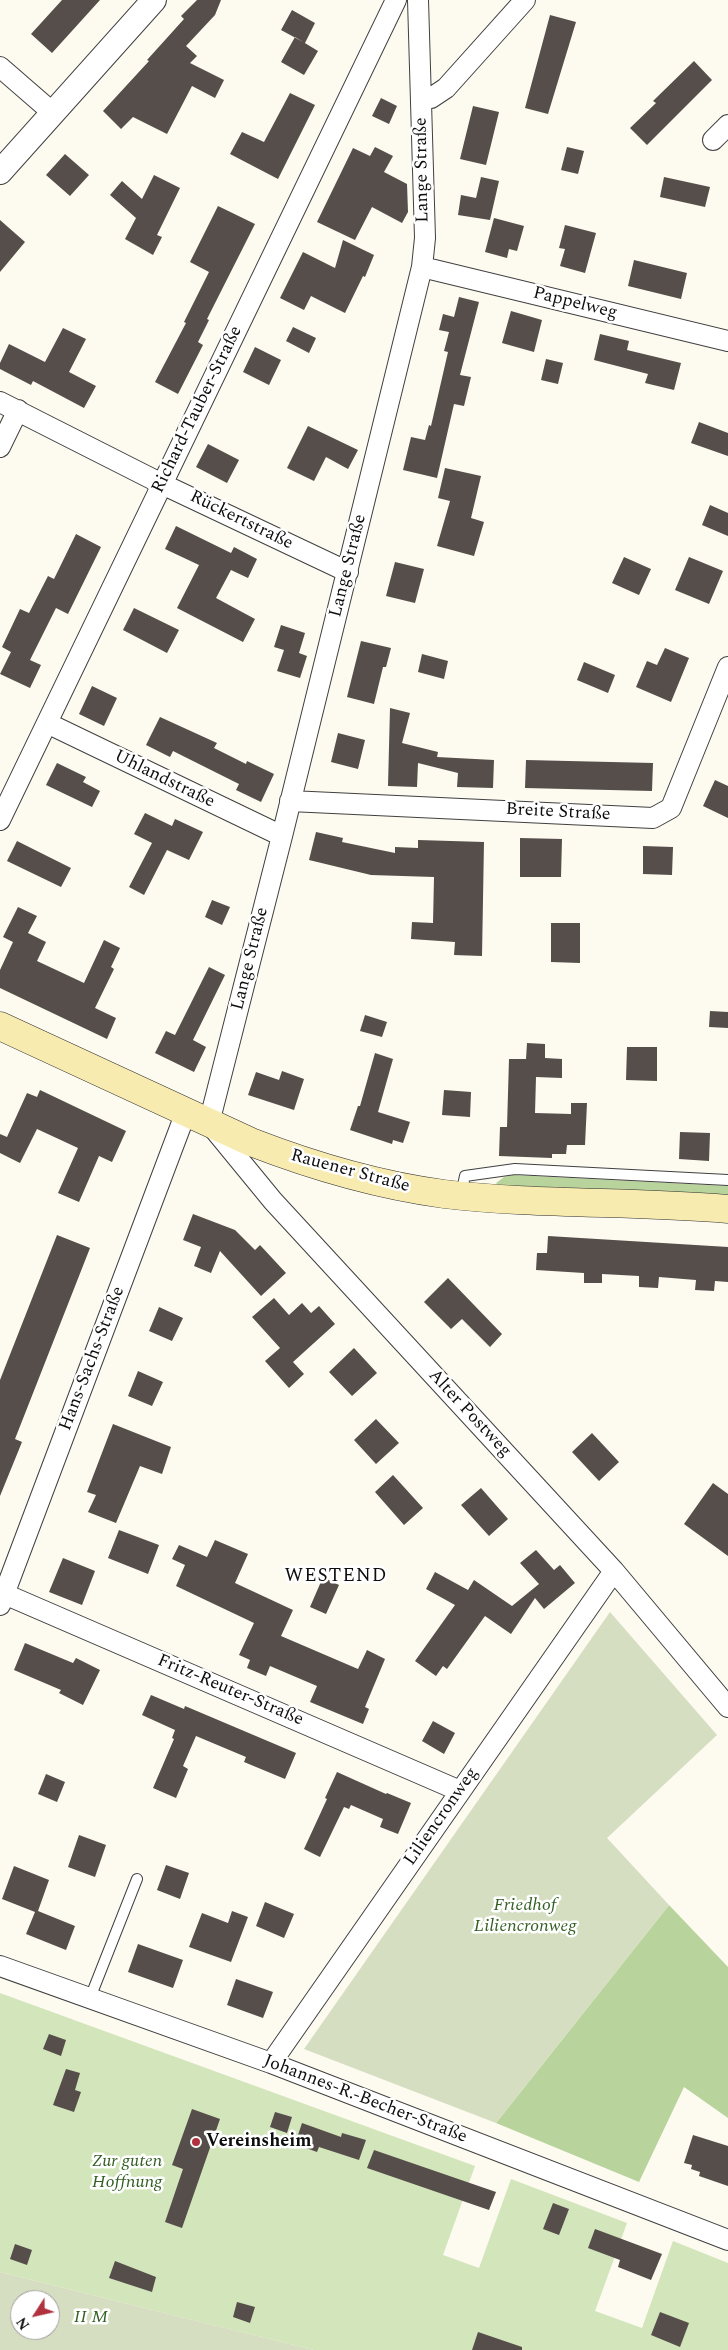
<!DOCTYPE html>
<html>
<head>
<meta charset="utf-8">
<style>
  body { margin:0 }
  #map { position:relative; width:728px; height:2350px; overflow:hidden; background:#fdfaef; font-family:Spectral,serif }
  canvas { display:block }
  .north { position:absolute; left:10px; top:2290px; width:50px; height:50px; box-sizing:border-box; background:#fff; border:1px solid #9e9e9e; border-radius:50%; rotate:235deg; font-size:14px; font-weight:700; line-height:20px; text-align:center; color:#0d0d0d }
  .north::after { content:''; display:block; margin:auto; width:18px; height:22px; background:#b0323f; clip-path:polygon(50% 0,100% 100%,50% 72%,0 100%) }
</style>
</head>
<body>
<div id="map">
<canvas width="728" height="2350"></canvas>
<div class="north">N</div>
</div>
<script>
const c = document.querySelector('canvas').getContext('2d');
c.lineJoin = 'round';
function fill(path, color) { c.fillStyle = color; c.fill(path, 'evenodd'); }
function trace(path, color, width, dash) { c.strokeStyle = color; c.lineWidth = width; c.lineCap = dash ? 'butt' : 'round'; c.setLineDash(dash || []); c.stroke(path); }
function drawText(font, color, halo, rows, align = 'center') {
  c.font = font + ' Spectral,serif'; c.lineWidth = 5; c.setLineDash([]); c.textBaseline = 'middle'; c.strokeStyle = halo; c.fillStyle = color; for (const [text, x, y, turn = 0] of rows) {
    c.save(); c.translate(x, y); c.rotate((+turn || 0) * Math.PI / 180); c.textAlign = isNaN(turn) ? turn : align; if (halo) c.strokeText(text, 0, 0); c.fillText(text, 0, 0); c.restore();
  }
}
fill(new Path2D(`
  M0,1993L475,2166L443,2255L479,2268L511,2179L627,2223L595,2311L642,2328L673,2241L728,2263V2350H314L0,2272Z`), '#d3e5bb');
fill(new Path2D(`
  M513,1175L728,1186V1199L498,1185L496,1183L504,1177Z
  M669,1905L728,1967V2118L684,2087L639,2182L496,2123Z`), '#b8d49c');
fill(new Path2D(`
  M610,1612L717,1735L607,1838L669,1905L496,2123L304,2049Z
  M0,2272L314,2350H0ZM20,2300H50V2330H20Z`), '#d6dec1');
fill(new Path2D(`
  M62,0H100L52,53L31,34Z
  M197,0H221L215,15L186,46L197,56L190,63L224,80L215,98L192,86L167,134L133,117L121,129L103,111L149,61L147,60L184,19L181,16Z
  M292,10L315,23L305,43L281,30Z
  M550,15L576,22L548,114L525,108Z
  M295,37L318,51L304,75L281,62Z
  M694,61L712,80L647,145L630,128L656,103L653,101Z
  M290,93L315,105L278,179L230,154L242,132L264,142Z
  M381,98L397,106L389,124L372,116Z
  M473,106L499,112L486,165L460,159Z
  M375,147L393,156L384,172L407,184L408,212L402,223L372,207L355,240L317,222L353,148L370,156Z
  M567,147L584,151L578,174L561,170Z
  M65,154L89,175L70,196L46,175Z
  M154,175L180,188L157,235L162,237L153,255L125,239L136,218L110,195L122,181L142,199Z
  M481,177L499,181L490,220L458,215L461,195L476,198Z
  M664,177L710,187L705,207L660,197Z
  M218,206L255,224L207,319L209,320L198,342L203,345L178,394L155,382L186,323L184,322L209,272L190,262Z
  M494,218L524,226L517,251L509,249L507,258L485,252Z
  M0,220L25,242L0,272Z
  M565,225L596,233L585,273L560,266L565,249L559,248Z
  M343,240L374,255L365,277L363,276L345,313L311,296L304,310L280,298L303,252L335,268Z
  M634,260L687,273L681,299L628,286Z
  M459,297L479,302L460,375L471,377L464,406L454,404L437,478L403,470L411,437L425,440L429,425L431,426L448,352L444,351L449,332L439,330L443,314L454,317Z
  M511,311L542,320L534,352L502,343Z
  M293,327L316,338L309,353L286,341Z
  M63,328L86,339L69,372L96,386L84,408L33,381L31,385L0,369V363L9,344L45,362Z
  M600,334L629,341L627,350L681,363L674,390L645,383L648,374L594,360Z
  M255,347L281,360L269,385L243,372Z
  M546,359L563,363L558,384L541,380Z
  M699,422L728,433V456L691,443Z
  M308,426L358,450L348,469L326,457L314,481L287,468Z
  M208,444L239,460L227,483L196,467Z
  M445,468L481,476L471,518L484,522L474,556L437,546L450,501L438,498Z
  M710,505L728,513V536L702,525Z
  M176,526L231,553L234,547L257,559L248,578L231,570L216,598L255,619L243,642L177,608L199,565L165,549Z
  M76,534L101,547L68,614L56,608L30,660L41,665L30,688L0,674L11,652L2,647L20,609L29,613L48,576L54,579Z
  M624,557L651,569L639,595L612,583Z
  M689,557L723,571L709,604L675,590Z
  M395,562L424,569L415,603L386,596Z
  M134,608L179,630L167,653L123,630Z
  M281,625L305,633L299,653L307,656L300,678L277,671L284,650L274,647Z
  M361,641L391,648L386,667H383L374,704L347,697Z
  M665,648L689,658L671,702L636,687L647,661L657,665Z
  M422,654L448,661L444,679L418,672Z
  M584,662L615,675L608,693L577,680Z
  M92,686L117,698L104,726L79,714Z
  M390,708L410,713L402,743L438,752L437,757L494,760L493,788L457,787L458,773L418,763L417,787L388,786Z
  M160,717L217,743L214,748L246,764L247,761L274,774L261,802L236,790L239,784L173,751L170,757L146,745Z
  M338,733L365,740L358,769L331,762Z
  M526,760L653,763L652,791L525,788Z
  M57,763L86,777L83,782L100,791L92,807L46,785Z
  M715,780L728,786V818L703,806Z
  M145,813L172,826L175,819L203,832L189,860L167,850L144,895L129,887L152,843L134,834Z
  M316,832L343,838L342,842L395,853V847L418,848V840L484,842L482,956L454,955L455,942L411,939L412,922L433,923L434,877L371,875L309,860Z
  M520,838L562,839L561,877H520Z
  M17,841L71,868L61,887L7,861Z
  M643,846L673,847L672,875L643,874Z
  M212,900L230,907L222,925L205,917Z
  M18,907L37,916L28,933L46,942L37,961L84,983L104,940L120,948L111,967L114,969L95,1008L116,1018L107,1039L0,988V970L13,942L3,937Z
  M551,923H580V963L551,962Z
  M209,967L225,975L193,1040L206,1047L194,1072L155,1053L166,1031L175,1035Z
  M710,1011L728,1012V1028L709,1027Z
  M365,1015L387,1022L382,1037L360,1031Z
  M527,1043L545,1044V1058L562,1059V1078L536,1077L535,1113L571,1114V1103H587L585,1145H567L566,1154H552V1158L499,1156L500,1127H507L509,1059H526Z
  M627,1047H657V1081L626,1080Z
  M375,1053L393,1059L378,1112L410,1122L403,1143L393,1140L392,1144L350,1130L358,1106H360Z
  M282,1071L304,1079L294,1110L248,1095L256,1072L279,1080Z
  M40,1090L126,1131L112,1162L99,1156L79,1202L58,1193L78,1148L37,1129L20,1163L0,1153V1134L7,1137L27,1093L37,1097Z
  M444,1090L471,1092L470,1117L442,1115Z
  M680,1132L710,1133L709,1161L679,1159Z
  M193,1214L235,1230L255,1250L260,1245L286,1273L261,1296L220,1251L211,1273L194,1266L201,1247L183,1240Z
  M57,1235L90,1248L15,1439L22,1442L0,1496V1380Z
  M548,1236L728,1247V1282L715,1281L714,1291L695,1290L696,1280L659,1277L658,1288L639,1287V1276L602,1274V1283H584V1273L536,1270L537,1253H547Z
  M448,1278L502,1334L490,1347L462,1319L451,1329L424,1302Z
  M274,1298L289,1315L302,1303L311,1313L319,1306L335,1324L293,1362L304,1374L289,1388L265,1361L280,1348L252,1317Z
  M159,1307L183,1318L172,1341L149,1331Z
  M354,1348L377,1373L352,1396L329,1372Z
  M138,1371L163,1382L152,1406L128,1396Z
  M376,1419L399,1443L376,1464L354,1440Z
  M113,1424L171,1447L162,1474L140,1466L116,1523L88,1512L96,1495L87,1492Z
  M592,1433L619,1462L599,1481L572,1452Z
  M393,1475L423,1508L404,1525L375,1492Z
  M713,1483L728,1494V1556L684,1524Z
  M481,1488L508,1519L489,1536L461,1505Z
  M119,1530L159,1545L148,1574L108,1558Z
  M215,1540L248,1554L235,1583L293,1610L281,1636L358,1669L367,1650L385,1659L365,1707L369,1709L363,1724L310,1702L317,1686L270,1666L266,1676L247,1668L250,1660L239,1655L254,1623L176,1586L185,1565L172,1559L179,1545L207,1557Z
  M536,1550L554,1570L560,1565L575,1583L544,1609L535,1598L511,1634L485,1616L447,1669L443,1666L436,1676L415,1661L455,1605L426,1589L435,1572L468,1590L474,1580L512,1606L539,1584L520,1563Z
  M63,1558L95,1571L82,1605L49,1592Z
  M323,1577L339,1585L326,1614L310,1607Z
  M25,1643L73,1663L76,1658L100,1670L83,1705L59,1693L61,1690L14,1670Z
  M151,1695L184,1709L185,1706L296,1753L285,1779L244,1762L246,1757L196,1736L183,1766L188,1769L176,1798L153,1788L174,1739L172,1738L175,1730L142,1715Z
  M433,1721L455,1733L444,1754L422,1741Z
  M337,1772L386,1794L387,1793L411,1803L398,1834L380,1827L383,1819L351,1805L349,1809L344,1807L320,1857L304,1849L327,1799L325,1798Z
  M46,1774L65,1782L57,1802L38,1794Z
  M79,1835L106,1845L95,1877L68,1867Z
  M166,1865L189,1873L180,1899L157,1890Z
  M14,1866L49,1880L38,1911L75,1926L66,1950L26,1934L35,1912L2,1899Z
  M265,1902L294,1914L284,1938L256,1926Z
  M232,1911L248,1917L231,1962L189,1947L202,1913L228,1923Z
  M138,1944L183,1960L173,1988L128,1972Z
  M236,1979L273,1992L263,2018L227,2005Z
  M49,2034L66,2040L61,2056L43,2049Z
  M66,2069L80,2073L75,2090L81,2092L74,2112L53,2105Z
  M192,2109L220,2119L182,2228L165,2222L183,2169L172,2165Z
  M275,2112L292,2117L287,2133L270,2127Z
  M302,2123L341,2137L342,2133L366,2140L359,2160L319,2147L317,2152L295,2144Z
  M693,2135L728,2146V2186L699,2176L700,2172L691,2169L692,2165L684,2163Z
  M374,2150L496,2192L489,2210L367,2168Z
  M553,2203L569,2209L559,2235L543,2229Z
  M595,2229L662,2254L651,2280L618,2267L620,2260L588,2248Z
  M15,2244L32,2250L27,2265L10,2259Z
  M115,2261L156,2277L152,2292L109,2278Z
  M237,2302L255,2307L250,2323L233,2317Z
  M660,2312L689,2323L680,2347L651,2335Z
  M478,2332L522,2347V2350H472Z`), '#554e4a');
const service = new Path2D(`
  M461,1194L465,1176L515,1169L728,1180
  M90,1998L137,1879`);
const minor = new Path2D(`
  M418,0L425,238L422,267L282,836L209,1123L273,1201L614,1571L728,1707
  M0,67L53,113
  M421,98H431L446,88L525,0
  M713,140L728,125
  M422,267L728,341
  M0,402L162,484L348,572
  M0,447L18,410
  M47,723L282,836
  M290,801L653,818L671,808L728,667
  M0,820L396,0
  M0,1592L460,1791
  M0,1605L186,1112
  M0,1966L271,2063L728,2240
  M271,2063L614,1571`);
const tertiary = new Path2D(`
  M0,172L154,0`);
const secondary = new Path2D(`
  M0,1026L251,1142C313,1166 377,1185 444,1194C538,1205 634,1201 728,1209`);
trace(service, '#404040', 12);
trace(minor, '#404040', 22);
trace(tertiary, '#404040', 26);
trace(secondary, '#2f2f2f', 29);
trace(service, '#fff', 10);
trace(minor, '#fff', 20);
trace(tertiary, '#fff', 24);
trace(secondary, '#f8ebaf', 28);
for (const [x, y, r, color] of [
  [196,2142,5,"#b0323f"]
]) { const dot = new Path2D(); dot.arc(x, y, r, 0, 2 * Math.PI); c.fillStyle = color; c.fill(dot); trace(dot, '#fff', 2); }
drawText('18px', '#0d0d0d', '#fff', [
  ["Lange Straße",423,170,-91],
  ["Pappelweg",575,304,14],
  ["Richard-Tauber-Straße",198,410,-64],
  ["Rückertstraße",241,521,26],
  ["Lange Straße",349,566,-76],
  ["Uhlandstraße",164,780,26],
  ["Breite Straße",558,813,3],
  ["Lange Straße",251,959,-76],
  ["Rauener Straße",350,1172,15],
  ["Hans-Sachs-Straße",93,1359,-69],
  ["Alter Postweg",469,1414,47],
  ["Fritz-Reuter-Straße",230,1691,23],
  ["Liliencronweg",442,1817,-55],
  ["Johannes-R.-Becher-Straße",365,2100,21]
]);
drawText('italic 18px', '#335f23', '#fff', [
  ["Friedhof",525,1906],
  ["Liliencronweg",525,1927],
  ["Zur guten",127,2162],
  ["Hoffnung",127,2183],
  ["II M",91,2318]
]);
drawText('bold 18px', '#0d0d0d', '#fff', [
  ["Vereinsheim",206,2142]
], 'left');
c.letterSpacing = '1px';
drawText('19px', '#0d0d0d', '#fff', [
  ["WESTEND",336,1577]
]);
c.letterSpacing = '0px';
</script>
</body>
</html>
